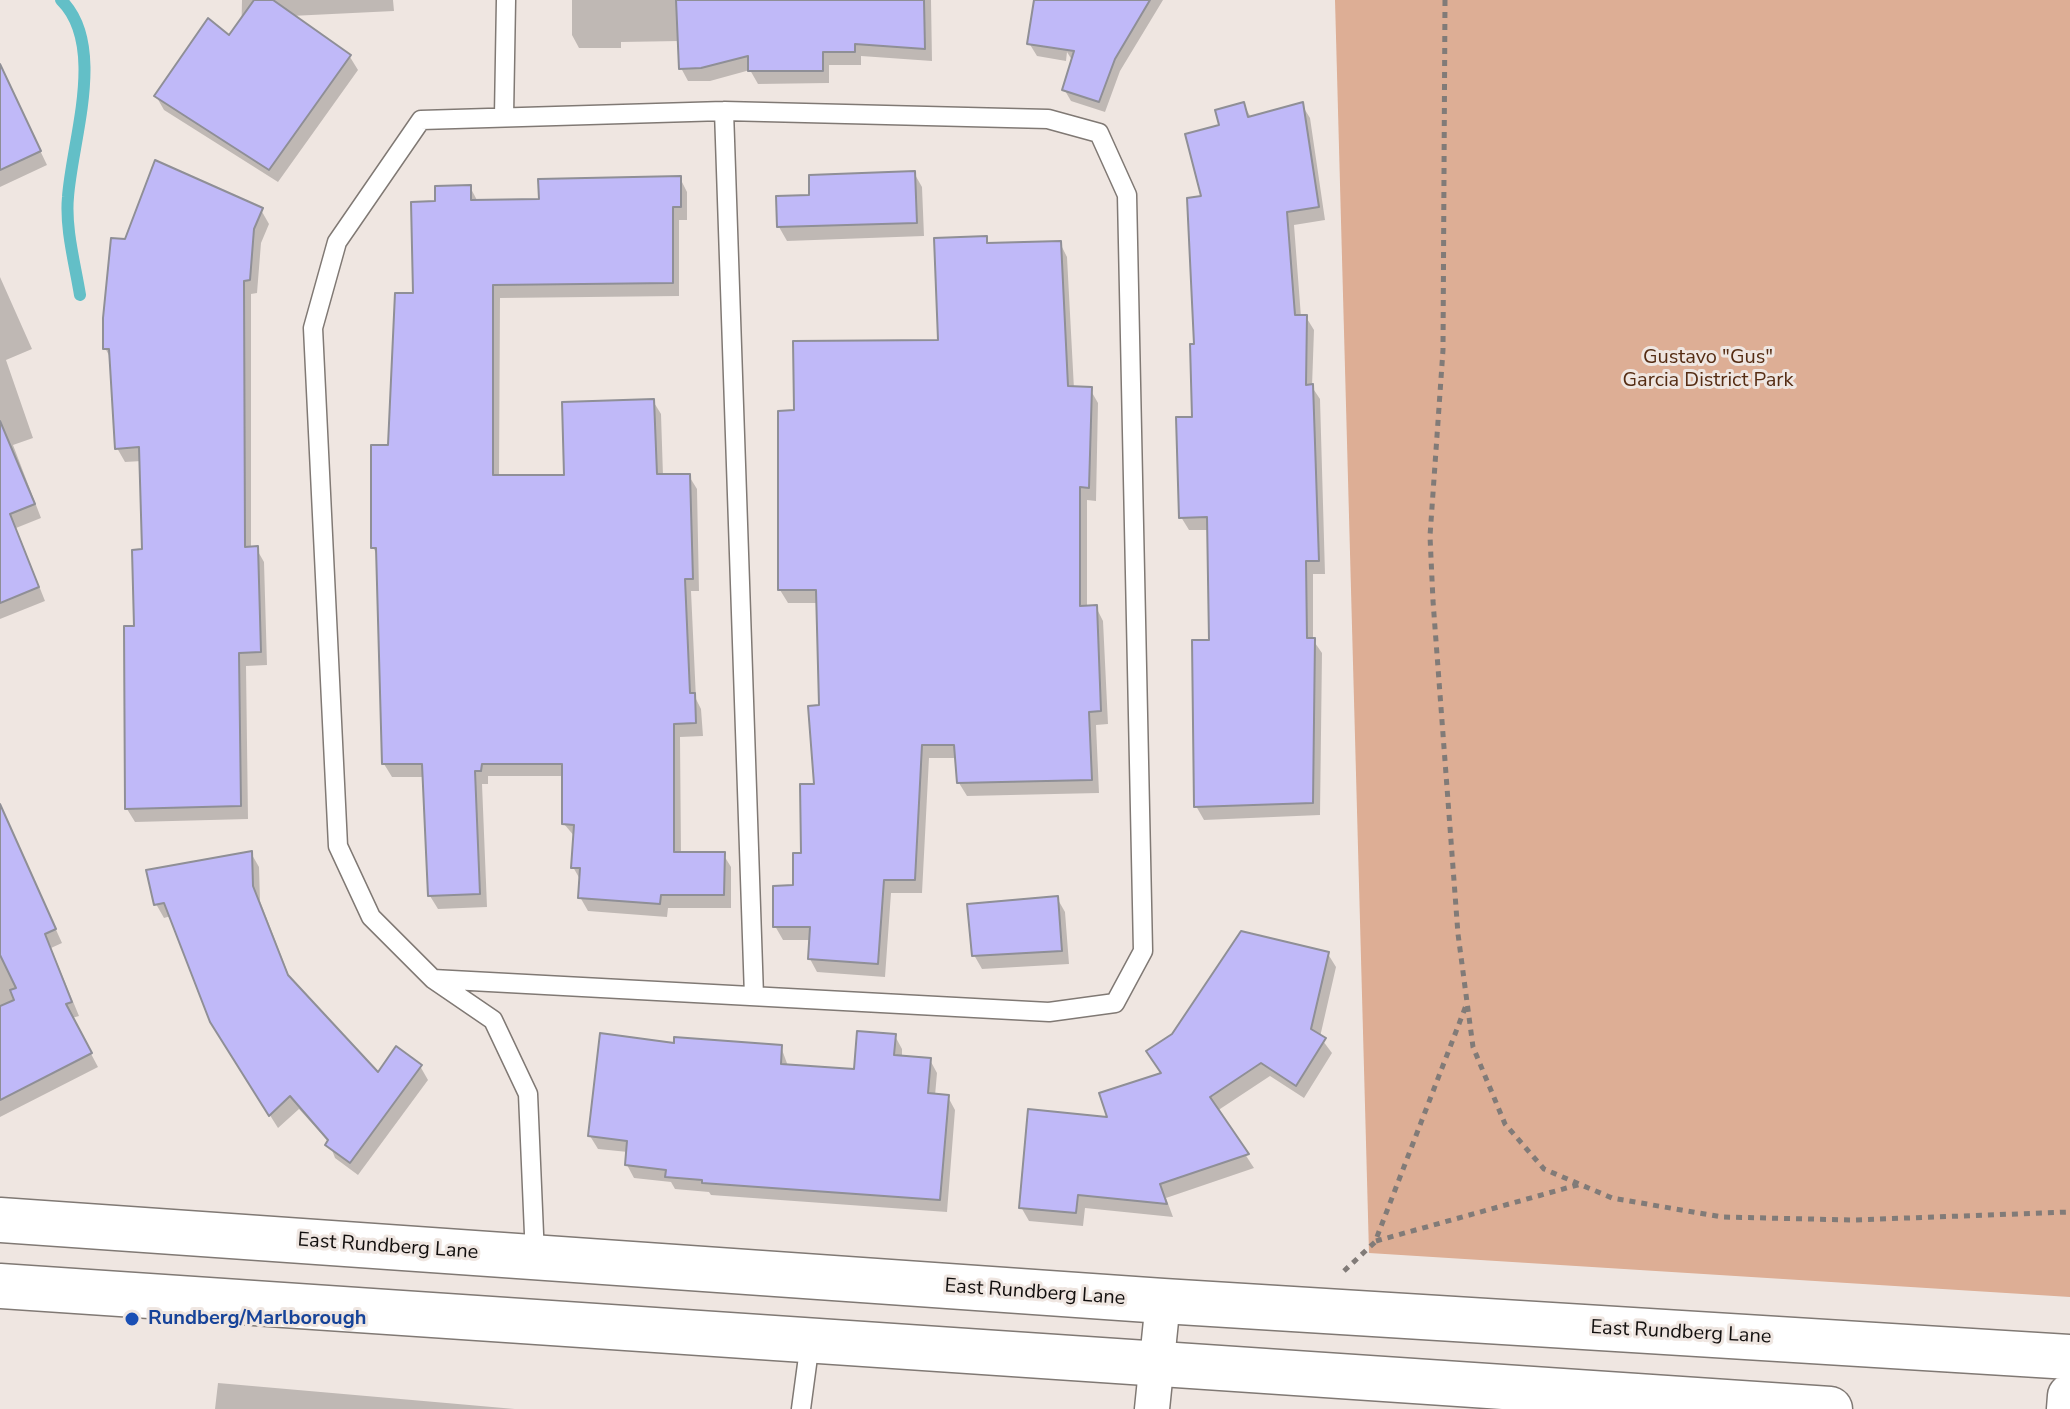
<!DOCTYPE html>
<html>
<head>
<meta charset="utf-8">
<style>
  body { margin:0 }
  canvas { display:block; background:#efe6e1 }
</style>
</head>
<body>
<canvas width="2070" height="1409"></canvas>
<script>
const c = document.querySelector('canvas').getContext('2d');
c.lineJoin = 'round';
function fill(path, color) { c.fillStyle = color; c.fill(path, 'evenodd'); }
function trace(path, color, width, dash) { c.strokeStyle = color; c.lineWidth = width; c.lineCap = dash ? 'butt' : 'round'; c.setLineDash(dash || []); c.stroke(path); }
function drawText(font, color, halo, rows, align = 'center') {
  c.font = font + ' "Nunito Sans",sans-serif'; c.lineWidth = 6; c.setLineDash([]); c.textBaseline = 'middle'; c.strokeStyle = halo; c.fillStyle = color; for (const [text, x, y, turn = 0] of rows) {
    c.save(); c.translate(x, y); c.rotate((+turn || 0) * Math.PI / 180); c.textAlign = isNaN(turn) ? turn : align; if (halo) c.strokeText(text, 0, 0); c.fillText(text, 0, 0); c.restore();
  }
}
fill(new Path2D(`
  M1335,0H2070V1297L1369,1253Z`), '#ddae95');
fill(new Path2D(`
  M242,0H393L394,11L291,16L350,57L358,70L278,182L164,110L156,96L241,46Z
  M572,0H931L932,61L861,56V65H829V83L758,84L750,70L710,81H688L681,68L680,41L621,42V48H579L572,35Z
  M1036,0H1163L1120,71L1105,112L1071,101L1064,89L1072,60L1067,52L1066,61L1037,56L1029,43Z
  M0,67L47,165L0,187Z
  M1243,104L1252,119L1302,105L1310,118L1325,220L1294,225L1301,317H1306L1314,330L1312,387L1320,399L1325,574H1313V640L1322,653L1320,815L1204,820L1196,806L1211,642L1209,530H1189L1181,517L1194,418L1204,198L1221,126Z
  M914,173L922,187L924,236L787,241L779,227L811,197Z
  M680,178L687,192V220H679V296L500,298L499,477H566L653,401L661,414L663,476H689L697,489L699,591H691L696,699L701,709L703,736L680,737L681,854H723L731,867V908H668L667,917L588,911L580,897L581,881L573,867L575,837L564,824V776H488V784H482L487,907L438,909L430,896L425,777H392L384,764L378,557L373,547L415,295L437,203L470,187L478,202L541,201Z
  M261,210L269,224L261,243L257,293L251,294V549L256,548L264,562L267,665L246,666L248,819L135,822L127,809L144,551L142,461L125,462L117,448L111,359L105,348L126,242Z
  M985,238L990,245L1060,243L1067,257L1074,389H1090L1098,403L1096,501L1087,500V608L1096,607L1103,621L1108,724L1096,725L1099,793L967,796L959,783L957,758H929L922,893H891L885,977L817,972L810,959L811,940H783L775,926L795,887L803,855L816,786L821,707L818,603H788L780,590L796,412L940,342Z
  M0,277L32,349L6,360L33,438L13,445L41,518L16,528L45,601L0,619Z
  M0,839L19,848L62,943L51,948L79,1016L72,1018L98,1067L0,1117Z
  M251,853L259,867L260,901L291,981L378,1075L420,1066L428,1080L358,1175L335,1158L329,1142L299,1109L278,1128L220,1036L171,916L164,918L156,904Z
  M1057,898L1065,912L1069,964L982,969L974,955Z
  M1328,954L1336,967L1320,1037L1332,1053L1304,1098L1270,1076L1217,1111L1254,1168L1166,1198L1173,1217L1085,1208L1083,1226L1029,1221L1021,1207L1110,1119L1163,1074Z
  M895,1036L902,1049V1058L930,1060L937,1073L935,1096L948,1097L955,1110L947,1212L711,1195L709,1192L675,1189L671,1182L634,1178L627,1165L628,1152L598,1149L590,1136L676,1045L781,1047L788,1066L856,1071Z
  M218,1383L515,1409H215Z`), '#0003');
trace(new Path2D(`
  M61,0C107,45 72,140 68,197C65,228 75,264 80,295`), '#63bfc7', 12);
const building = new Path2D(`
  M254,0H273L351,55L269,170L154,96L208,18L229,35Z
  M676,0H924L925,49L855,44V52H823V71H748V56L701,68L679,69Z
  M1034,0H1150L1115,59L1099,102L1062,90L1074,51L1027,44Z
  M0,64L41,151L0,170Z
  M1244,102L1248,117L1303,102L1319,207L1287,212L1295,315H1307L1306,385L1313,384L1319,561H1306L1307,638H1315L1313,803L1194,807L1192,640H1209L1207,517L1179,518L1176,417H1192L1190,344H1194L1187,198L1201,196L1185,134L1219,125L1215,110Z
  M155,160L263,208L254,229L250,280L244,281L245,547L258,546L261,652L239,653L241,806L125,809L124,626H134L132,550L142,549L139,447L115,449L109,349H103V318L111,238L125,239Z
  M915,171L917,223L777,227L776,196L809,195V175Z
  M681,176V207H673V283L493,285V475H564L562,402L654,399L657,474H690L693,579H685L690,693H695L696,723L674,724V852H725L724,895H661L660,904L578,898L580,868H571L574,825L562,824V764H482L481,771H475L480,894L428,896L422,764H382L376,548H371V445H388L395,293H413L411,202L435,201V186L471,185V200L539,199L538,179Z
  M987,236V243L1061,241L1068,386L1092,387L1089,488L1080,487V606L1097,605L1101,711L1089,712L1092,780L957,783L954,745H922L915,880H884L878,964L808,959L810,927H773V886L793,885V853H801L800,784H814L808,706L819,705L816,590H778V411L794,410L793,341L938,340L934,238Z
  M0,421L35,504L10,514L39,587L0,603Z
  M0,804L56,929L45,934L72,1002L66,1004L92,1053L0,1100V1006L14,1000L10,990L16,988L0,955Z
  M252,851L253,886L288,975L378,1072L396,1046L422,1065L350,1163L325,1145L328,1140L290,1096L269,1116L210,1022L164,903L154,905L146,870Z
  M1058,896L1062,951L972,956L967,904Z
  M1241,931L1329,952L1311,1029L1326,1038L1296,1086L1261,1063L1210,1097L1249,1154L1160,1184L1167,1204L1078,1195L1076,1213L1019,1208L1028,1109L1107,1117L1099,1093L1161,1073L1146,1051L1172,1034Z
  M857,1031L896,1034L894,1055L931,1058L928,1093L949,1095L940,1200L702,1183V1180L665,1177L666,1170L625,1165L627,1141L588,1136L600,1033L674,1043V1037L782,1045L781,1064L854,1069Z`);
fill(building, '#c0b9f8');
trace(building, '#8f8f96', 2);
const service = new Path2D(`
  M724,111L754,996
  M504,116L506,0
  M433,979L1049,1012L1115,1003L1143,951L1127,195L1099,133L1048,119L724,111L421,120L337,242L313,328L338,846L371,917L433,979L493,1020L528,1094L535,1257
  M801,1409L810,1342`);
const minor = new Path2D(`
  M1152,1409L1163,1301`);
const secondary = new Path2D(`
  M0,1220L1163,1301L2070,1357
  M0,1286L1830,1409
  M2069,1409L2070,1396`);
trace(service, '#807974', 21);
trace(minor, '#807974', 37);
trace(secondary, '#807974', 47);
trace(new Path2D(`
  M1445,0L1443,350L1430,536L1433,601L1458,934L1467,1002L1473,1047L1505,1124L1544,1169L1612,1198L1722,1217L1853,1220L2070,1212
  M1376,1241L1581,1184
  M1344,1271L1375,1242L1467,1003`), '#817b78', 5, [6, 6]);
trace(service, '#fff', 18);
trace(minor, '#fff', 34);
trace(secondary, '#fff', 44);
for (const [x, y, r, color] of [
  [132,1319,8,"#1a4fb4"]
]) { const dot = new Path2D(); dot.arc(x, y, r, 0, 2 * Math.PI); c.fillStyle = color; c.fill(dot); trace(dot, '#efe6e1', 3); }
drawText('20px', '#552c13', '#efe6e1', [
  ["Gustavo \"Gus\"",1708,358],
  ["Garcia District Park",1708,381]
]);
drawText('20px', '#120f0e', '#efe6e1', [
  ["East Rundberg Lane",388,1247,4],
  ["East Rundberg Lane",1035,1293,4],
  ["East Rundberg Lane",1681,1333,3]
]);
drawText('bold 20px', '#164399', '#efe6e1', [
  ["Rundberg/Marlborough",148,1319]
], 'left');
</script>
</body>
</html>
